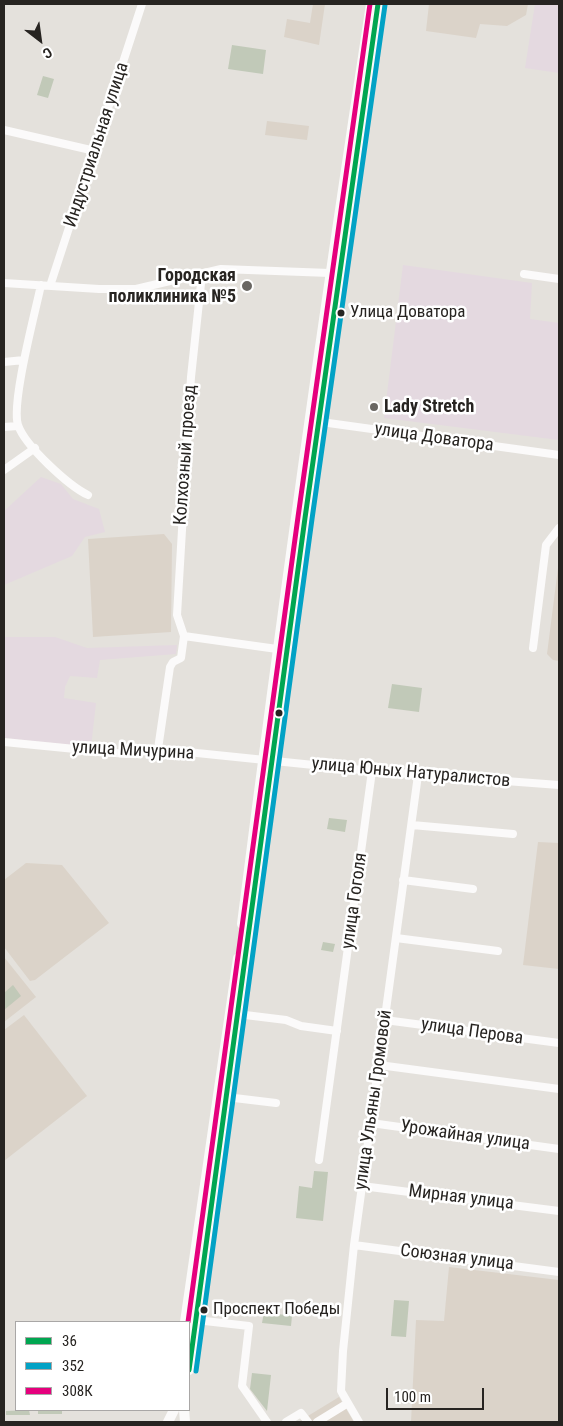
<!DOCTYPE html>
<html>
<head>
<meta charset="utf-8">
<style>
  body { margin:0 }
  #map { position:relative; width:563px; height:1426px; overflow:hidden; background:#e4e1dc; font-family:"Roboto Condensed",sans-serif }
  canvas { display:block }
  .frame { position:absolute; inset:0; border:5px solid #272421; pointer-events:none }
  .legend { position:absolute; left:15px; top:1321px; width:175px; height:90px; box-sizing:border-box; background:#fff; border:1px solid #a9a7a6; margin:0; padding:6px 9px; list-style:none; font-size:15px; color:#272421 }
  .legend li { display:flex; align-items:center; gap:10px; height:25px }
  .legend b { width:25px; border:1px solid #a9a7a6 }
  .north { position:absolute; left:15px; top:15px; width:50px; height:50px; -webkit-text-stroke:4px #fff; paint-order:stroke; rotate:150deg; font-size:14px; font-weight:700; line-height:20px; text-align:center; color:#272421 }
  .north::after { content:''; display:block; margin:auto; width:18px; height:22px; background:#272421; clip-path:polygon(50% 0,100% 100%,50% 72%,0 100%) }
  .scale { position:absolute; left:386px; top:1388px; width:98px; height:22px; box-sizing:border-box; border:2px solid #272421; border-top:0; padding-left:6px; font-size:15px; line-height:18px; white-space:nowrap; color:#272421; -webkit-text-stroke:4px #fff; paint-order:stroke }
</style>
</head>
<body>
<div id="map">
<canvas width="563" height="1426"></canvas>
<div class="frame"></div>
<ul class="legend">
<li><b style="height:6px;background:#00a651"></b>36</li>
<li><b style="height:6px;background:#02a2c5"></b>352</li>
<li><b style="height:6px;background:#e5007d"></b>308К</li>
</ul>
<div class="north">С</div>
<div class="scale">100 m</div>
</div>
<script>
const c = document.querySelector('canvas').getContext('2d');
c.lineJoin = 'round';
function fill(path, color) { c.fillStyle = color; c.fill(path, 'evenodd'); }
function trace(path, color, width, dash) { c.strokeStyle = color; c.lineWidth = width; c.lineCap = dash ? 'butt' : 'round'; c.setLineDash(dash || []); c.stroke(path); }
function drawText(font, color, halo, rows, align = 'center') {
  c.font = font + ' "Roboto Condensed",sans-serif'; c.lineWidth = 5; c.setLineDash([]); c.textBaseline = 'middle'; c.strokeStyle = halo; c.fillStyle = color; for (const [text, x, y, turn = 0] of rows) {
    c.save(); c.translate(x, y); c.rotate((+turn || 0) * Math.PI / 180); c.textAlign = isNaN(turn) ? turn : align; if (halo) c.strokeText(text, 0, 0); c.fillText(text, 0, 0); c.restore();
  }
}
fill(new Path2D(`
  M313,4H325L319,45L284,37L287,19L310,23Z
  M429,4H528L526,15L507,26L480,24L476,38L426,31Z
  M267,121L309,126L307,140L265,135Z
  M164,534L172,544L171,632L93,637L88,539Z
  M558,568H559V661L553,660L547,654Z
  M538,842L559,843V969L523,965Z
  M26,863L62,865L109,923L35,980L30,981L4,947V880Z
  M4,957L36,997L4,1022Z
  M24,1015L87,1096L4,1161V1030Z
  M449,1267L559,1280V1422H411L416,1320L444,1321Z
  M339,1397L354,1422H298Z`), '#dbd3c9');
fill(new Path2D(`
  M535,4H559V73L525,68Z
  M403,265L532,283L530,319L559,323V440L384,418Z
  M41,477L61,484L73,499L99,509L105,532L85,537L72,556L4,585V511Z
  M4,637H55L87,648L177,645L176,654L100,660L97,678L70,676L65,687L64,698L96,703L91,747L4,738Z`), '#e4d9e0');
fill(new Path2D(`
  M232,45L266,50L263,74L228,69Z
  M43,76L54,79L48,98L37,95Z
  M392,684L422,688L419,712L388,708Z
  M329,818L347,820L345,832L327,829Z
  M323,942L335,944L333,952L321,950Z
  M13,985L21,996L4,1010V993Z
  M314,1171L328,1172L323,1221L296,1218L299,1186L312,1188Z
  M394,1300L409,1301L406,1337L391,1336Z
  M264,1312L292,1316L291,1326L262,1323Z
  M252,1373L271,1375L267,1411L250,1389Z
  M29,1410L30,1415H6V1411Z
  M38,1410H62V1414H38Z`), '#c1c9b8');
trace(new Path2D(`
  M4,130L95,151
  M524,274L559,279
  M4,283L99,289H136L221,269L330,273
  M41,285C35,313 11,403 18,425C25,446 69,486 88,495
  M50,286L142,4
  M4,362L24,360
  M314,421L559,455
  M4,427L18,426
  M4,470L35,448
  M184,636L277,649
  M533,648L546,545L559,528
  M4,742L126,754L158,749L372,771L559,785
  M158,749L170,667L173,662L181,658L184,636L177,615L191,377L202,274
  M412,825L513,834
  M403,880L473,889
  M396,938L498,951
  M237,1014L286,1020L301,1026L337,1031
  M385,1020L559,1043
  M379,1065L559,1089
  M226,1097L276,1103
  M371,1123L559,1149
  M319,1160L372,771
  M362,1186L559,1211
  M354,1245L559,1272
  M196,1320L249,1326L242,1386L267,1422
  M286,1422L301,1413L308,1422
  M317,1422L348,1403
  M359,1422L341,1391L343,1351L354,1245L418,775`), '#fbfafa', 8);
trace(new Path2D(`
  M242,924C281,616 324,310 371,4
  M185,1322L238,958
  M189,1370L305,518L378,4
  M184,1410L185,1422
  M168,1422L174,1410`), '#fbfafa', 10);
trace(new Path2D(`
  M189,1370L305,518L378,4`), '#00a651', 5);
trace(new Path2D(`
  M196,1371L312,519L385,5`), '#02a2c5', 5);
trace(new Path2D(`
  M188,1322L298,517L370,4`), '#e5007d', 5);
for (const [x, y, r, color] of [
  [247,286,6,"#696662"],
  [341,313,4.5,"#272421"],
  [374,407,5,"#696662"],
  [279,713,4.5,"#272421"],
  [204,1310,4.5,"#272421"]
]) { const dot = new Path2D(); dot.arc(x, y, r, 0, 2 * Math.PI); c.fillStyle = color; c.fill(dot); trace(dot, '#fff', 2); }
drawText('17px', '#272421', '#fff', [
  ["Улица Доватора",350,313],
  ["Проспект Победы",213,1310]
], 'left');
drawText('18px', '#272421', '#fff', [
  ["Индустриальная улица",97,145,-72],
  ["улица Доватора",434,438,8],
  ["Колхозный проезд",186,455,-86],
  ["улица Мичурина",133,751,3],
  ["улица Юных Натуралистов",411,773,5],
  ["улица Гоголя",355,901,-82],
  ["улица Перова",472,1032,8],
  ["улица Ульяны Громовой",374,1100,-82],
  ["Урожайная улица",465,1136,8],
  ["Мирная улица",461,1198,7],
  ["Союзная улица",457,1258,7]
]);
drawText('bold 18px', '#272421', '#fff', [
  ["Городская",236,276],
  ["поликлиника №5",236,297],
  ["Lady Stretch",384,407,"left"]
], 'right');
</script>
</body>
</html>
